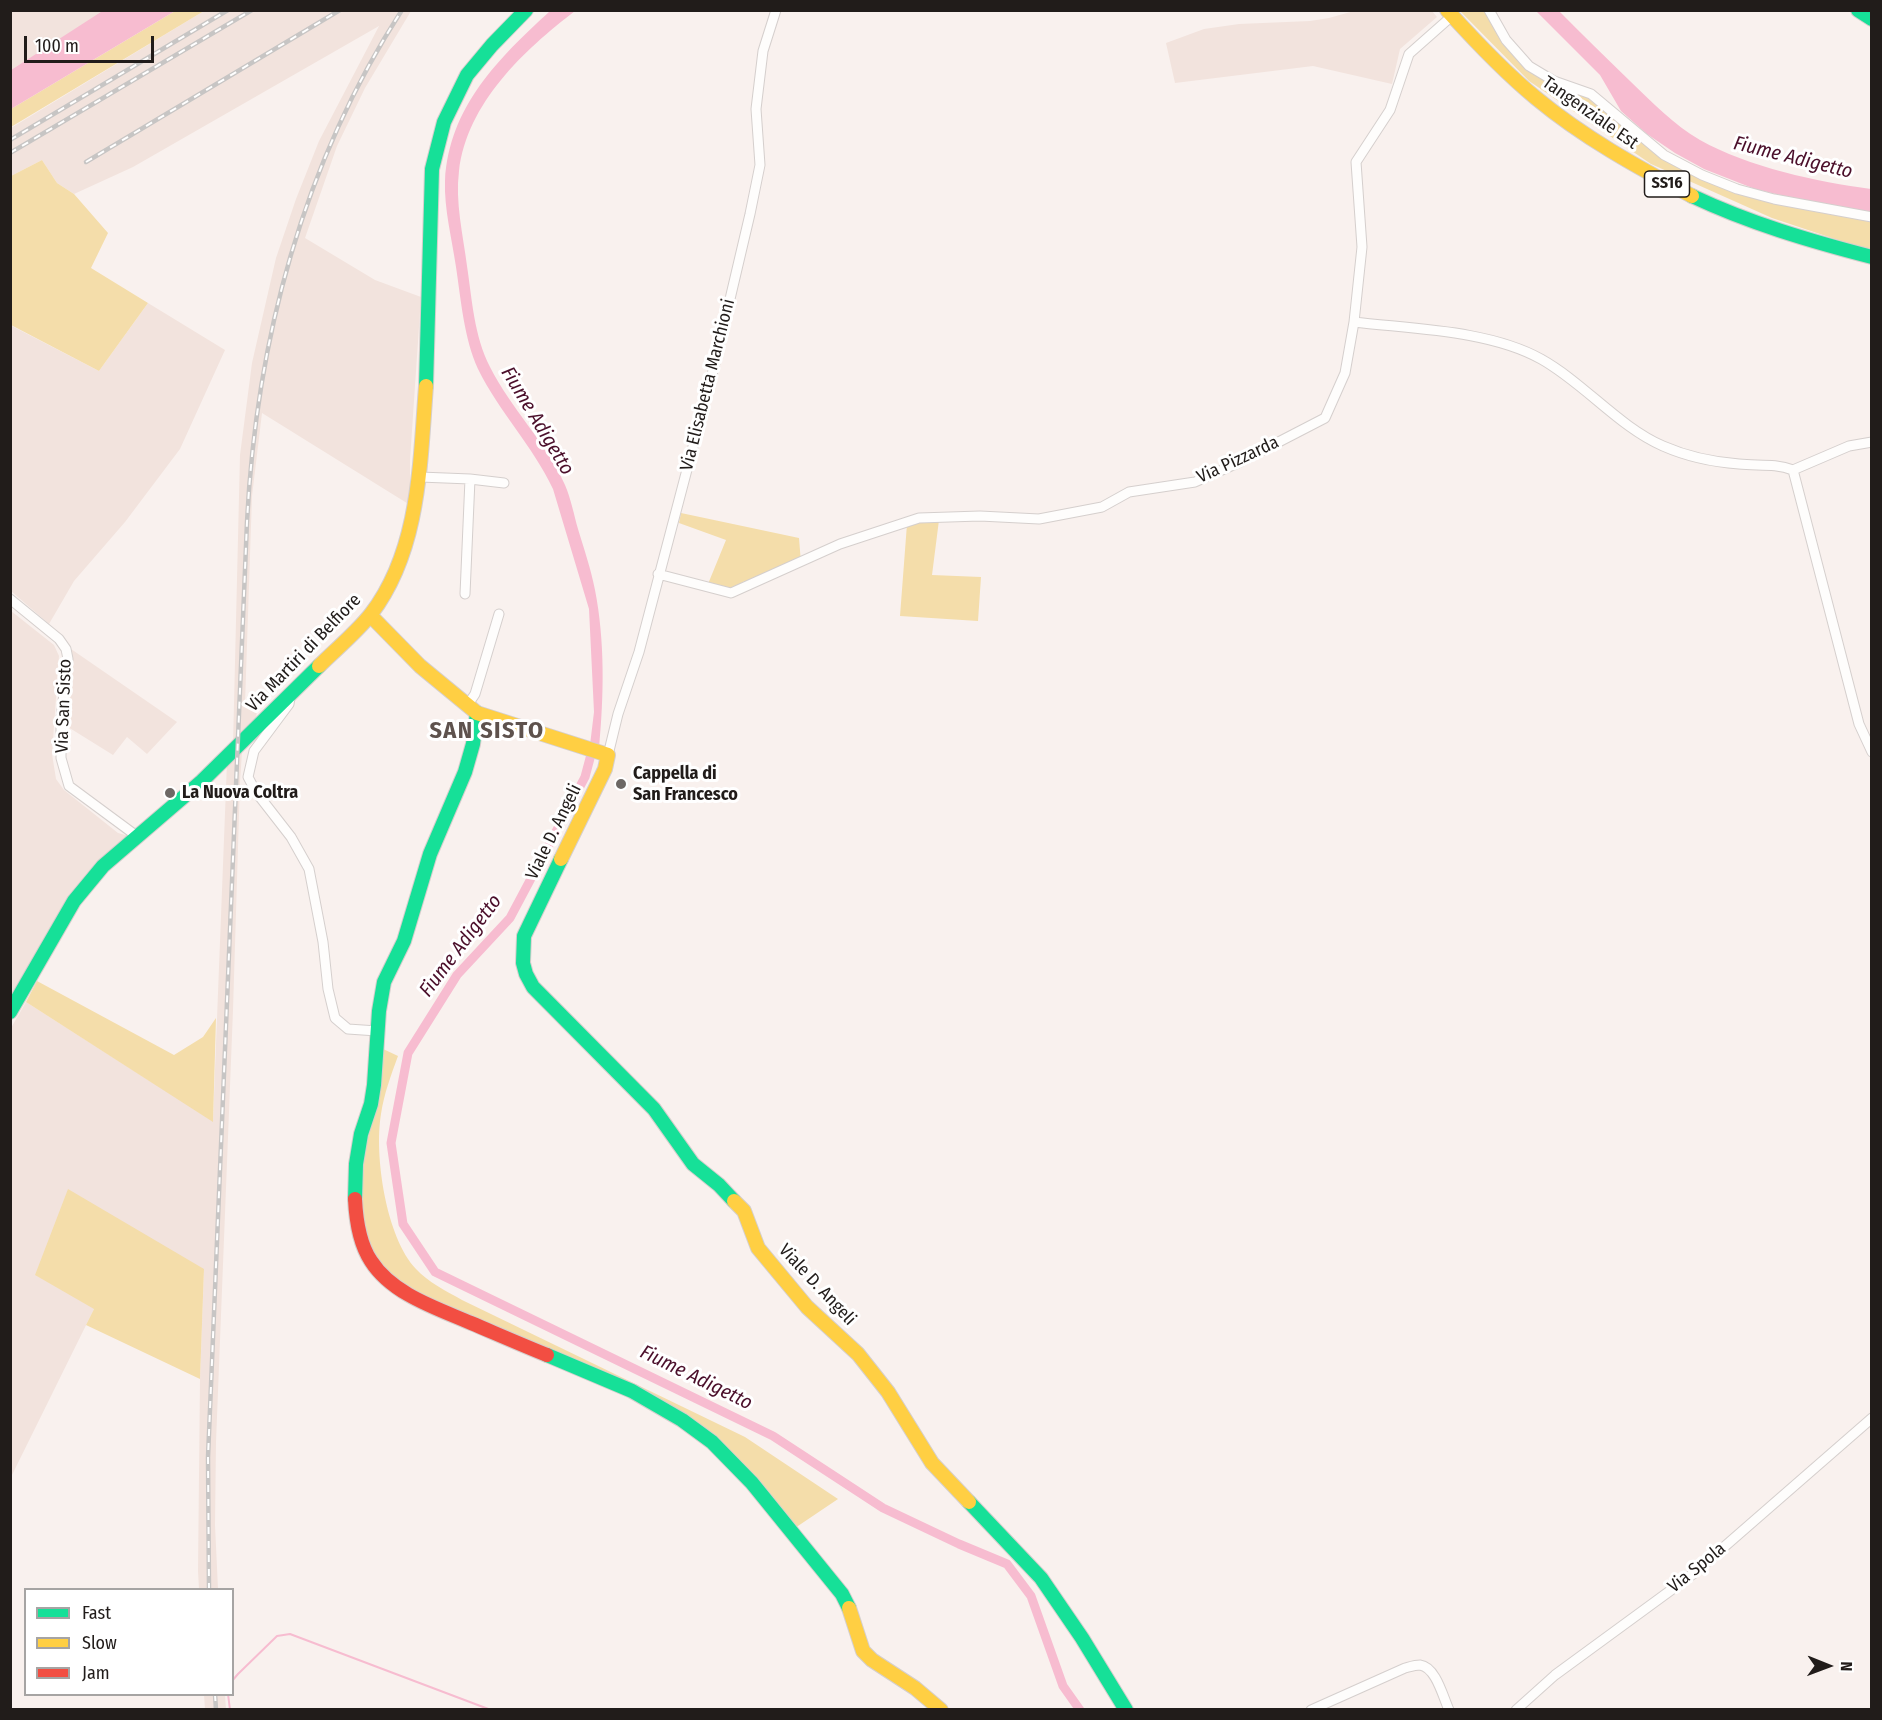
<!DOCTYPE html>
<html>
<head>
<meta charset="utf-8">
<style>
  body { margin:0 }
  #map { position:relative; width:1882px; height:1720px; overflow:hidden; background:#f9f1ee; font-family:"Fira Sans Condensed",sans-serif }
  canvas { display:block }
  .frame { position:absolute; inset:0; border:12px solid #211c1a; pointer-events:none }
  .legend { position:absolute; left:24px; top:1588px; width:210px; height:108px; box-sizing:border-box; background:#fff; border:2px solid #a6a4a3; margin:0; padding:8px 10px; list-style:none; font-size:18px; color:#211c1a }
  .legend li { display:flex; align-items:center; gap:12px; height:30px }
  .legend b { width:30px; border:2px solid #a6a4a3 }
  .north { position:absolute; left:1798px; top:1636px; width:60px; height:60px; -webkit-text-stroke:4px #fff; paint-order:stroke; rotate:91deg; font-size:16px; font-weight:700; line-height:24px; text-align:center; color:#211c1a }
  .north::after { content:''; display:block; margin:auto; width:21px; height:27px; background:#211c1a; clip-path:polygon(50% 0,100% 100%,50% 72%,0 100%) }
  .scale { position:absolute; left:24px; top:36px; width:130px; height:27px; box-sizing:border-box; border:3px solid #211c1a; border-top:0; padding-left:8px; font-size:18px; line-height:21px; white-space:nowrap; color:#211c1a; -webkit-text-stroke:4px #fff; paint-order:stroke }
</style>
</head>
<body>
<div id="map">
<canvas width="1882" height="1720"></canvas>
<div class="frame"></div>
<ul class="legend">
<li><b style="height:8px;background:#16e098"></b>Fast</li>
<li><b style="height:8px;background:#ffcf43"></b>Slow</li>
<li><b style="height:8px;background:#f24e42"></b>Jam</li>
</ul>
<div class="north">N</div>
<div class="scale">100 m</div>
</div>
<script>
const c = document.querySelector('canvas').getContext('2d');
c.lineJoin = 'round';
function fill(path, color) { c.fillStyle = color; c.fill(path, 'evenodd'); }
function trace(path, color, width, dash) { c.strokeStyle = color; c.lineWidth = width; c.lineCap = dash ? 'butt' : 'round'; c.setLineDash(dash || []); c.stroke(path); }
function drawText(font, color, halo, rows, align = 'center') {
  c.font = font + ' "Fira Sans Condensed",sans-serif'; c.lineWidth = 6; c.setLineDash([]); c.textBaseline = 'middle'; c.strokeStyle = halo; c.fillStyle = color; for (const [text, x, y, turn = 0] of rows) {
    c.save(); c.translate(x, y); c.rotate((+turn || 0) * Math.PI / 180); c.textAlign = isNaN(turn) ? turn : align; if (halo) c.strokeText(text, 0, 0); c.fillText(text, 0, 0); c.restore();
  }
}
fill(new Path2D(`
  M11,10H104V11L11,70Z
  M204,11H411L365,88L337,146L305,238L375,280L421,297L410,460V505L262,413L252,496L245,704L257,706L256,723L242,752L240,782L233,1010L216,1442L215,1525L218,1589H199L198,1571L200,1379L204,1269L94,1309L11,1477V1028L26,1002L213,1121L227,762L233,745L240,455L252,363L276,258L296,199L319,141L379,26L133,167L74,194L57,183L42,160L11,176V128Z
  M1354,11H1432L1437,17L1400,49L1392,84L1313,66L1175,83L1166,43L1204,29L1239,24L1310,21L1329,18Z
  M148,303L225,350L180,449L125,522L74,581L49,624L11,591L10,325L99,371Z
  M11,611L54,645L59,656L52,754L56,779L64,790L118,833L129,836L11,1002Z
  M71,649L177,722L147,754L127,737L113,755L68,727L73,664Z
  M204,1695H225L226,1709H205Z`), '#f2e3dd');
fill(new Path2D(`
  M175,11H204L11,127V109Z
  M1460,11H1486L1527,67L1590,96L1661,157L1776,202L1871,222V249L1853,245L1772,218L1651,164L1529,81Z
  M42,160L57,183L74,194L108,233L91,268L148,303L99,371L11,325V176Z
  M681,513L799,538L801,563L751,585L745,581L731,589L708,584L726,540L679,523Z
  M939,520L932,575L981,577L978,621L900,616L907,524Z
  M37,981L174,1055L203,1037L216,1018L213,1122L26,1002Z
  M381,1048L398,1056C391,1075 384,1094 381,1114C374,1156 386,1237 416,1269C428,1282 446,1291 462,1300L745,1437L838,1499L795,1528L761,1485L674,1417L431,1304L371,1258L361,1239L360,1175L378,1091Z
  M68,1189L204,1269L200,1379L86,1325L94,1309L35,1275Z`), '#f4ddaa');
fill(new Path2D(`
  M104,10L175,11L11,109V70Z
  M550,11H575C524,50 467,103 459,171C455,202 463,235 467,266C472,299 474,336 490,367C511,409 546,442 565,485C571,499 574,515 578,529C584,549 591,569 595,590C605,641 604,696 599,748L590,745L594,712L589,609L553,489C533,446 499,412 478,369C464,338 461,300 456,267C452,239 444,209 445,181C449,106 499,58 550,11Z
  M1536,11H1559C1582,34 1606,58 1630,81C1652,102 1674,125 1700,140C1748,167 1818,182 1871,189V214L1792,198L1755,189L1704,169L1675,153L1647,134L1621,111L1600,75Z`), '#f7bcd0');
trace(new Path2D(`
  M232,1681L238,1674L277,1636L290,1634L491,1710
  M228,1694L230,1710`), '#f7bcd0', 2);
trace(new Path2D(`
  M593,747L585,777L510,918L457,975L408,1053L391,1143L403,1224L435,1272L773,1436L883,1508L959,1544L1007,1564L1031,1596L1063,1686L1080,1710`), '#f7bcd0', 9);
const street = new Path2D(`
  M1489,10L1506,40L1529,66L1554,81L1591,94L1664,155L1702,175L1737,189L1774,199L1872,217
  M1354,322C1412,329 1489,330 1541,359C1584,383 1619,427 1663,446C1688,457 1712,462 1739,464C1757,466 1775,463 1793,470L1849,446L1872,442
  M1793,470L1859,724L1872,752
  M420,477L470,479L504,483
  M658,574L731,593L840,544L919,518L980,516L1039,519L1102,507L1129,492L1195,482L1238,463L1325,418L1345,373L1354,322L1362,247L1356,162L1390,110L1409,54L1452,16
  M465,594L470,479
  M10,599L59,639L66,649L68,659L61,719V758L69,786L138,837
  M290,698L289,704L254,751L248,777L256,792L291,837L309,869L323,942L328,989L335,1018L348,1029L377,1031
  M467,706L475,694L499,614
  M608,755L618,714L639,652L714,367L750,214L760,165L756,109L763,51L776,10
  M1311,1710L1405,1668C1409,1667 1415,1665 1420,1665C1436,1667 1443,1697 1449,1710
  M1516,1710L1555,1675L1693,1574L1872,1418`);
const fast = new Path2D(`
  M1858,10L1872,19
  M1692,196C1749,223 1810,241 1872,257
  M426,386L432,169L444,122L467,75L492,45L526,10
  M561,859L524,936L523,963L526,974L533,987L654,1109L693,1164L719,1185L734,1201
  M10,1012L74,901L103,866L202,781L319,666
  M355,1199L356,1164L361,1134L371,1104L374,1085L379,1011L384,982L404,941L430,854L465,772L473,744L477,713
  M547,1355L632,1391L682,1420L712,1442L752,1483L842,1594L849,1608
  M969,1502L1041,1578L1082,1638L1126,1710`);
const slow = new Path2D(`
  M1447,10C1475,41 1503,71 1536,98C1583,137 1637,167 1692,196
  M370,615L420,666L477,713L608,755L605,769L561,859
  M319,666C336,649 356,633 371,614C420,550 420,463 426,386
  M734,1201L744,1211L758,1248L807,1307L858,1354L888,1392L932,1463L969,1502
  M849,1608L863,1651L872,1660L915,1688L941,1710`);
const jam = new Path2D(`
  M355,1199C356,1220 359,1243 371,1261C392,1294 436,1308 471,1323C497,1334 522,1345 547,1355`);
trace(street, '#d5cfcd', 11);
trace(fast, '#d5cfcd', 16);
trace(slow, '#d5cfcd', 16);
trace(jam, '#d5cfcd', 16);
trace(street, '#fefdfc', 9);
trace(fast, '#16e098', 14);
trace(slow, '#ffcf43', 14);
trace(jam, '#f24e42', 14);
const rail = new Path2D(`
  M10,140L228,10
  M10,153L252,10
  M86,162L340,10
  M209,1590L208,1457L247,522C256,341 303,163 402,10
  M215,1694L216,1710`);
trace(rail, '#c7c5c4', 4.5);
trace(rail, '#fff', 2, [7]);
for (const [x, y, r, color] of [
  [621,784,6,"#6d6764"],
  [170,793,6,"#6d6764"]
]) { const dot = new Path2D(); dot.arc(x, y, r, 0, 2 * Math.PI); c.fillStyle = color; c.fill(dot); trace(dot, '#fff', 2); }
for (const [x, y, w] of [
  [1667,184,45]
]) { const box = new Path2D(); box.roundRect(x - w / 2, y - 13, w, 26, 4.5); c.fillStyle = '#fff'; c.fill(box); trace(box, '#211c1a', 1.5); }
drawText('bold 16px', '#211c1a', null, [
  ["SS16",1667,184]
]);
drawText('18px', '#211c1a', '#fff', [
  ["Tangenziale Est",1590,113,35],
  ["Via Elisabetta Marchioni",708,385,-76],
  ["Via Pizzarda",1238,460,-25],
  ["Via Martiri di Belfiore",304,653,-46],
  ["Via San Sisto",64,706,-88],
  ["Viale D. Angeli",554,832,-64],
  ["Viale D. Angeli",817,1285,47],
  ["Via Spola",1697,1568,-39]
]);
drawText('bold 18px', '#211c1a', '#fff', [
  ["Cappella di",633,774],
  ["San Francesco",633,795],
  ["La Nuova Coltra",182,793]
], 'left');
drawText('italic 20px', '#4b0f2b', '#fff', [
  ["Fiume Adigetto",1793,158,14],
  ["Fiume Adigetto",537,421,59],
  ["Fiume Adigetto",461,946,-53],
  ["Fiume Adigetto",696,1378,26]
]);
c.letterSpacing = '1.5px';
drawText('bold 24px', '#5e524d', '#fff', [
  ["SAN SISTO",487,731]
]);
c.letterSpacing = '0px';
</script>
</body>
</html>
